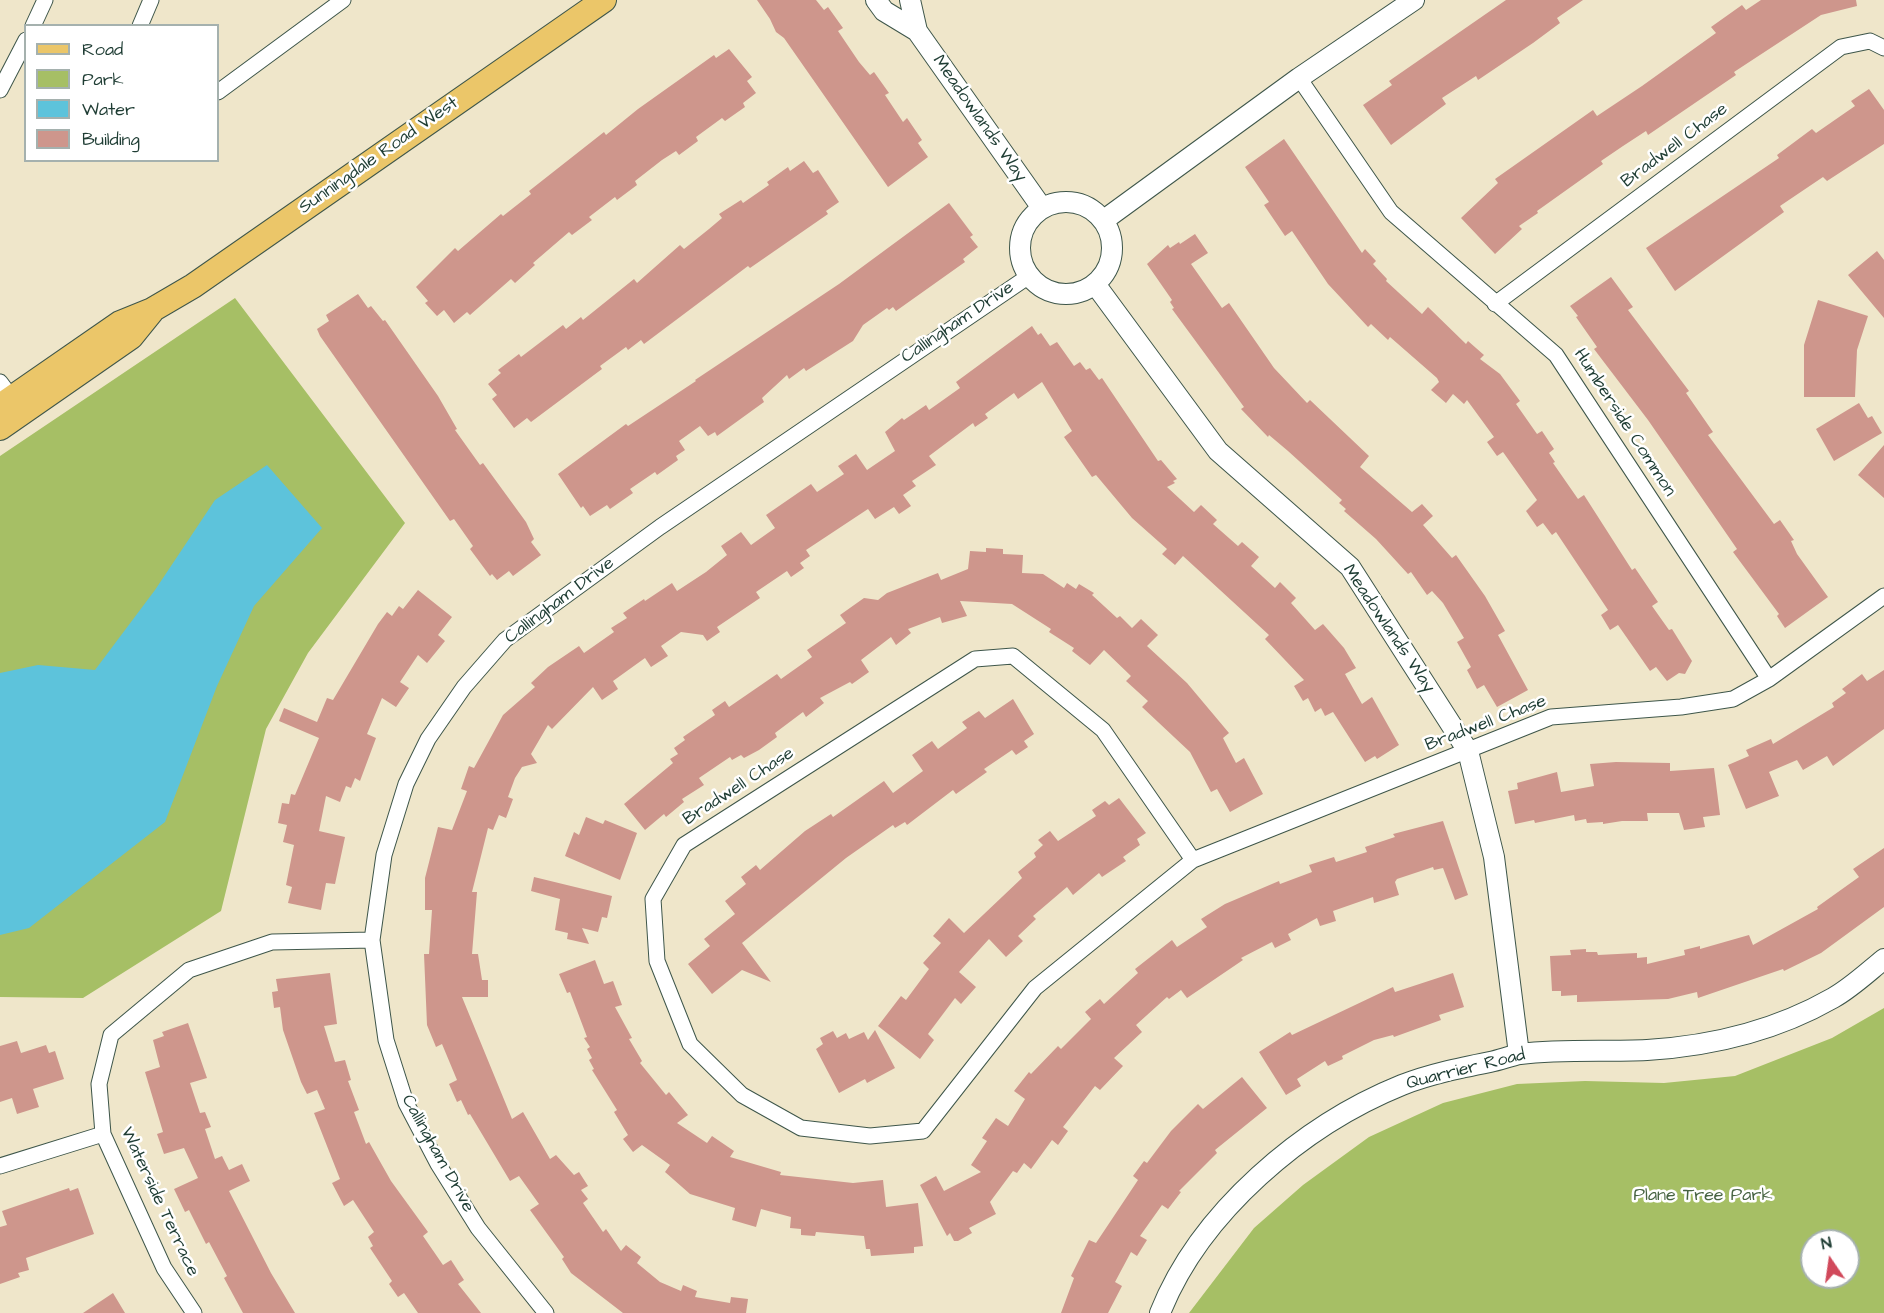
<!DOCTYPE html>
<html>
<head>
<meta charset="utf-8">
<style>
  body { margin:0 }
  #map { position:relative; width:1884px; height:1313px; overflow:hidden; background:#efe6ca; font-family:"Architects Daughter",sans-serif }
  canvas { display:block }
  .legend { position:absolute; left:24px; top:24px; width:195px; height:138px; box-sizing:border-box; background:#fff; border:2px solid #a5b1ae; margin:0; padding:8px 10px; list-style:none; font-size:18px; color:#1f3d34 }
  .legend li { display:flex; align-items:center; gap:12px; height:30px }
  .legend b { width:30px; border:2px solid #a5b1ae }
  .north { position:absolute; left:1800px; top:1229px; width:60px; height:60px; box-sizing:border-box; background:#fff; border:2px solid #a5b1ae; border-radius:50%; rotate:347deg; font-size:16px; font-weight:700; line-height:24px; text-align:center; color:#1f3d34 }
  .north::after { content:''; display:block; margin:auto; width:21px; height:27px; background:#d1495b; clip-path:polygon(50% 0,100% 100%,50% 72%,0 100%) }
</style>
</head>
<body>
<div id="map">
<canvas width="1884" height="1313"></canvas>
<ul class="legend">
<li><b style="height:8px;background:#ebc669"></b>Road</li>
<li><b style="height:16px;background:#a6bf65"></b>Park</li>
<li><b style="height:16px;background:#5dc3db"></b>Water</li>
<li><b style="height:16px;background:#ce968c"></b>Building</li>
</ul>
<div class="north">N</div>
</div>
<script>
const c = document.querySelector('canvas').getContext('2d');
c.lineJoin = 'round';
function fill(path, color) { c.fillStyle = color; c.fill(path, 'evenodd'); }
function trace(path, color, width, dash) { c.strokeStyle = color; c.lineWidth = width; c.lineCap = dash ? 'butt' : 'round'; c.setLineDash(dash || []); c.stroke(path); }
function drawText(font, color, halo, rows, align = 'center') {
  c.font = font + ' "Architects Daughter",sans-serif'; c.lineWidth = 5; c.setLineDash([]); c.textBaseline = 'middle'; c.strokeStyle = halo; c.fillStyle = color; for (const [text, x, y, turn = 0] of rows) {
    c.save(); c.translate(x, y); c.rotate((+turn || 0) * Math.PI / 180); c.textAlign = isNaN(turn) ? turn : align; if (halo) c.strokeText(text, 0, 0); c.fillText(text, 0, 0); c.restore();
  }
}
fill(new Path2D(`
  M235,298L405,523L308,653L266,729L221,911L83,998L0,997V456Z
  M1884,1008V1313H1189L1254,1228L1303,1185L1369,1137L1443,1103L1517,1084L1585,1081L1664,1083L1735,1076L1832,1038ZM1812,1241H1848V1277H1812Z`), '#a6bf65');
fill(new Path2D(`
  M267,465L322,528L254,606L217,686L165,822L29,928L0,935V673L38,665L95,670L155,590L215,500Z`), '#5dc3db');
fill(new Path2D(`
  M757,0H816L824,10L828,7L843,28L838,31L859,62L870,75L874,72L889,93L885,95L903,122L907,118L922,140L918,143L928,157L888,187L784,38L776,32L770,19Z
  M1506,0H1583L1557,18L1560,23L1533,43L1478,80L1476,76L1442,98L1446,104L1391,145L1363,105L1392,85L1389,81Z
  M1761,0H1856L1857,6L1821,15L1734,72L1736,75L1648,135L1646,131L1623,146L1601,161L1603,164L1537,211L1538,213L1519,226L1522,229L1495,254L1461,218L1498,183L1495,179L1593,110L1597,116L1642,86L1716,33L1711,27L1742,5L1746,10Z
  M729,49L752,77L747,81L756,93L743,103L745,107L725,121L722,118L696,137L698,141L679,155L676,151L662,160L635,181L637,185L617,200L615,197L589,217L592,220L572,235L569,232L533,263L535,265L515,283L511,279L470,315L467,312L454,323L444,310L437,316L425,303L428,301L416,287L455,248L458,251L501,214L503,216L531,194L529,191L604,132L606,135L638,109L714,55L716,58Z
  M1869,89L1884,110V144L1827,181L1823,177L1780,206L1784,212L1675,291L1646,248L1779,158L1777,155L1812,129L1816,133L1855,106L1851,101Z
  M1284,139L1362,253L1365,249L1376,261L1373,264L1387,279L1386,281L1422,314L1428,307L1466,344L1468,341L1484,355L1480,359L1500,374L1520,401L1516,404L1537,434L1542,431L1554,449L1549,453L1555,462L1553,463L1578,499L1584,495L1632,570L1635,568L1658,602L1652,606L1669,630L1672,629L1692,661L1685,674L1679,673L1667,681L1656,667L1650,671L1618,625L1610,630L1601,615L1608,610L1556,532L1552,535L1543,523L1537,527L1526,511L1537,500L1503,452L1497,456L1487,442L1494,437L1467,400L1464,404L1453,394L1446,403L1431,390L1439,382L1437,378L1390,337L1388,340L1371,324L1368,327L1328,284L1292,231L1285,236L1264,205L1269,202L1245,167Z
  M804,161L813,173L818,170L839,202L826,211L828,214L750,268L748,266L644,344L641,340L628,350L626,347L600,366L602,369L531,422L527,418L514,428L492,399L497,395L488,384L501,373L498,370L519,354L521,357L563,325L566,329L581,317L583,320L634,279L637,283L680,245L684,249L709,229L722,218L719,214L741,200L743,203L769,185L767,182L788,167L790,171Z
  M949,203L973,235L970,237L978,247L963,259L965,262L896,311L893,307L889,310L887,308L863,325L853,341L806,371L804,368L789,379L787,375L762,398L764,402L717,436L715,432L708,436L700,426L679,441L685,450L676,456L678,460L657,475L655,472L630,489L633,493L610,509L607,505L590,516L583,506L581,508L558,474L626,424L628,426L696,381L695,380L839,284Z
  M1195,234L1208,253L1191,264L1222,308L1229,303L1274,368L1307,403L1310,400L1369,456L1360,467L1412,512L1422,504L1433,516L1423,525L1452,558L1456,555L1485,596L1505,631L1498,635L1528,690L1497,707L1484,685L1477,689L1467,670L1471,667L1457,642L1464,638L1443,603L1432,591L1427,595L1411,572L1408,574L1376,539L1344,511L1346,509L1339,503L1342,500L1288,451L1269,435L1268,437L1241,409L1244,407L1172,309L1174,308L1170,302L1172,300L1147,264L1168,245L1170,248L1179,242L1180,244Z
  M1877,251L1884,260V318L1848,275Z
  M1611,277L1633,307L1628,310L1689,391L1686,393L1713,432L1708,435L1774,524L1780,520L1794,540L1791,541L1797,554L1828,597L1785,628L1777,616L1779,614L1733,552L1737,549L1648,420L1594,349L1597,347L1576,317L1578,316L1570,306Z
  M358,294L368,308L371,306L383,321L385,320L438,396L457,429L455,430L480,465L483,463L526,522L534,539L531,542L541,555L513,576L509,571L497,580L492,574L490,576L470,549L473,546L454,519L450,521L320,336L317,329L329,321L326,315Z
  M1818,300L1868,316L1857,350L1855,397H1804V345Z
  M1032,326L1038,335L1041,333L1050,346L1057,342L1074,366L1080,362L1086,370L1090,368L1099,380L1102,378L1158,461L1161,460L1177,479L1173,481L1175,483L1167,487L1194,512L1201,505L1217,520L1213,524L1238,546L1242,542L1259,557L1251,566L1275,588L1280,582L1296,598L1291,603L1315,630L1323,624L1344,648L1356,668L1345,674L1362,704L1372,697L1399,745L1377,759L1375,756L1365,762L1333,712L1325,716L1321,708L1315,712L1308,698L1303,701L1294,686L1304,680L1265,639L1269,635L1183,556L1175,565L1162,554L1167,549L1132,518L1096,475L1092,477L1064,437L1072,431L1042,382L1018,399L1014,393L985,414L988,418L975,427L973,423L929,456L936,465L912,481L916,486L903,495L911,506L899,514L894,507L875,519L868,509L806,550L810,556L800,563L804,568L791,577L787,571L756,592L760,598L717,627L720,632L707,641L703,635L681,632L661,646L668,656L651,667L645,658L613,681L618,689L602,700L593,687L552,729L548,725L531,754L537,763L522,767L515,778L508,797L513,799L506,818L499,815L493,830L488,828L472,892H477L472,954H478L482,980H488V997H462L512,1119L523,1112L550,1159L556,1155L574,1175L579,1172L588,1186L581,1190L588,1199L583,1203L603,1232L606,1229L621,1251L626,1245L641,1257L637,1263L660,1282L681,1291L683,1285L697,1291L695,1297L730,1303L731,1297L748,1299L746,1313H623L571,1273L562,1259L564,1257L530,1210L539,1204L519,1176L510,1181L470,1114L468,1115L461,1100L457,1102L449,1084L457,1080L442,1044L436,1047L427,1025L424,954H429L432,910H425V878L438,827L452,830L467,791L461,789L469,766L474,768L503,715L535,687L531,683L548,667L579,646L584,653L614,632L611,628L627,618L623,613L644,599L645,601L672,583L677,591L706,572L727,555L721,546L741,532L751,545L775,528L766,515L811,484L817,492L844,474L838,466L856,454L867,470L895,451L885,432L902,418L904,420L926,405L929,410L960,388L956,382Z
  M1859,403L1868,418L1872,416L1882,433L1834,461L1816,429Z
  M1884,445V498L1858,475Z
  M986,548L1003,549V554L1023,555L1022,573L1043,574L1064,588L1067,583L1076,589L1079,584L1094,593L1092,595L1117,618L1120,616L1132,628L1141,619L1158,635L1147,646L1187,683L1229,733L1223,738L1236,763L1244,758L1263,794L1230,812L1217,789L1211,792L1190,752L1142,707L1148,701L1126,681L1131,676L1104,650L1090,665L1072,651L1074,648L1049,632L1051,629L1012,604L960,601L967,616L942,623L940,617L908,629L911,633L896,645L891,637L861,660L869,672L852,684L850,682L820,698L824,703L806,717L803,712L775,733L777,737L759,750L744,758L741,755L732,760L730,757L699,778L704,785L682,799L684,802L666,817L664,814L645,830L624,804L673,763L670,759L678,754L674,748L685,740L683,737L715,715L712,710L725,701L729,707L777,674L781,679L812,657L807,650L846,623L840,615L864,598L878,600L887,593L938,573L941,580L968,569L970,551L986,552Z
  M418,590L452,617L438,635L445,641L427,663L418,655L400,682L409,688L396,707L382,698L367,734L376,738L360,781L355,778L351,788L346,786L340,802L326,796L319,831L345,837L335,884L326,883L321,910L288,903L292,887L286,885L294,845L283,842L287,825L278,823L282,803L289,804L291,794L295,795L319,738L279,721L284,708L317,722L327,698L333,700L378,624L387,612L392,616L399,606L403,609Z
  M1884,670V729L1833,766L1827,756L1803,770L1797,760L1769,772L1779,796L1746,809L1728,765L1749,756L1746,750L1771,739L1773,744L1834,707L1832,703L1846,693L1842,689L1862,674L1867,681Z
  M1013,699L1034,734L1024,741L1028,747L1016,755L1012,750L984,769L987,772L956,794L953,790L907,825L905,822L895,828L893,825L846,858L742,943L771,982L742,970L712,994L688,964L710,946L704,939L735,914L725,901L746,884L741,877L756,865L760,870L805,831L831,814L833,817L884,781L893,793L923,771L912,755L932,741L938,749L967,728L962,722L979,711L985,718Z
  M1616,762L1670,763V771L1714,768L1720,815L1703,817L1705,827L1684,830L1679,813H1647L1648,821H1622L1603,824V822L1587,823L1586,819L1575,821L1574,815L1535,823L1534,820L1515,824L1508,791L1518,789L1517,783L1557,772L1561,792L1594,786L1590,764Z
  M1119,798L1146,833L1137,839L1140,845L1123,857L1126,861L1102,877L1099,873L1073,895L1067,887L1033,916L1036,919L1018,936L1023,941L1006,957L989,939L959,972L976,987L961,1004L955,998L928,1034L934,1040L920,1059L878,1026L901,996L906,1000L929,969L923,963L941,943L933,936L949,918L964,933L1022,878L1018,872L1036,857L1034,853L1043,845L1038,840L1050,831L1058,841L1096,816L1092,810L1105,801L1109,805Z
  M586,817L603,824L605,820L637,833L620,880L565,856L574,832L579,835Z
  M1443,821L1468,895L1455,900L1443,868L1434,870L1433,867L1397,879L1395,882L1399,895L1374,903L1373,897L1333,911L1336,921L1320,926L1317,918L1288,934L1291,940L1275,948L1272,942L1241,958L1243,960L1187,998L1181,990L1169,999L1167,997L1136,1025L1142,1032L1114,1058L1123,1066L1100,1090L1095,1086L1063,1127L1068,1131L1058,1145L1052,1140L1031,1169L1024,1163L1017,1173L1013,1171L990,1202L996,1214L969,1228L972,1233L958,1241H954L950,1233L947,1236L920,1185L936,1176L944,1191L981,1172L971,1165L987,1141L982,1138L996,1118L1008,1126L1025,1099L1014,1091L1029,1072L1031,1074L1058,1046L1061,1049L1091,1019L1085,1012L1100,999L1104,1004L1138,973L1135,969L1172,940L1177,947L1207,927L1201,919L1225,904L1279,881L1280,884L1312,872L1309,865L1334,857L1336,862L1367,852L1365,847L1395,837L1393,834Z
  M1884,848V907L1821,953L1784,971L1783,969L1698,998L1697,992L1668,999L1577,1002V995L1561,996V991H1552L1550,956L1571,955L1570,950L1586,949V952H1597L1598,955L1637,953V958L1647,957V964L1685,955L1684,950L1700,946V949L1749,935L1753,945L1818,909L1817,907L1859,877L1853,869Z
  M534,877L612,896L607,918L602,917L598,932L582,928L589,944L567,939L568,933L555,930L560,899L531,891Z
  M595,960L604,984L613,981L622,1005L615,1007L632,1038L629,1039L642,1061L640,1063L666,1095L669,1092L688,1115L677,1123L707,1143L712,1136L734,1151L730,1157L781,1172L780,1175L853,1183L883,1180L886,1207L918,1203L923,1246L914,1247V1253L871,1256L870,1249H866L864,1236L816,1232L815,1236L801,1235V1229L790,1228L791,1217L761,1209L756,1227L732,1220L735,1208L690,1194L665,1172L670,1165L642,1145L633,1152L623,1139L628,1135L614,1112L617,1110L592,1070L594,1069L589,1060L592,1058L587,1049L590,1047L584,1038L587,1037L570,992L567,993L559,974Z
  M330,973L337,1024L324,1026L335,1062L345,1060L351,1080L348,1081L359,1110L354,1112L366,1144L369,1142L391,1181L428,1232L423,1236L443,1265L451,1260L464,1280L458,1284L481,1313H418L404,1293L398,1297L389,1284L392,1281L370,1248L373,1246L368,1237L374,1232L353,1200L344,1206L332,1183L340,1179L314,1113L325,1109L317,1090L307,1094L301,1082L283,1030L280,1007L274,1008L272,992L278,991L276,979Z
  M1453,973L1464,1007L1439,1015L1441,1020L1394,1037L1393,1035L1374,1040L1342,1056L1343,1059L1328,1066L1325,1061L1297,1079L1301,1086L1286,1095L1259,1052L1290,1032L1292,1035L1393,987L1395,992Z
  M188,1023L207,1078L190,1083L200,1113L205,1112L211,1127L205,1129L215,1159L222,1156L229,1170L242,1164L250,1181L229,1191L271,1273L295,1313H243L224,1278L227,1276L209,1242L206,1244L189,1210L185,1212L174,1189L198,1178L184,1148L164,1154L157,1134L163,1132L145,1072L160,1067L153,1040L164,1036L162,1032Z
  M875,1030L895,1068L867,1083L865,1079L839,1093L816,1049L823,1044L820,1038L833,1031L837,1038L846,1033L849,1039L864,1032L868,1040Z
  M17,1041L21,1053L46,1045L49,1053L55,1051L64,1079L33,1089L39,1107L17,1114L12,1098L0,1102V1046Z
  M1242,1077L1267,1108L1215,1150L1217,1153L1179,1191L1181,1192L1168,1209L1162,1205L1140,1236L1147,1240L1137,1256L1131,1252L1115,1282L1122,1286L1108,1313H1061L1074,1278L1071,1276L1089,1240L1096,1243L1138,1180L1133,1176L1144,1161L1147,1163L1171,1131L1198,1104L1203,1109Z
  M69,1188L70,1191L78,1188L94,1234L26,1258L29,1270L18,1273L20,1277L0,1284V1227L7,1225L2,1211Z
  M113,1293L125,1313H83Z`), '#ce968c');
const minor = new Path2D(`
  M33,26L45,0
  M140,26L151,0
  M1299,78L1391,212L1556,355L1769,679
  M0,90L26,40
  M218,92L343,0
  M1495,304L1841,47L1870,41L1884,48
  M0,382L12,398
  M1193,860L1103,730L1013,656L975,659L684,845L653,899L657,961L690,1044L742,1095L801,1128L870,1136L923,1131L1035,988L1193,860L1551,717L1681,707L1733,699L1769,679L1884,596
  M0,1166L103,1134
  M194,1313L164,1268L103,1134L99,1084L111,1035L189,970L272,942L372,940
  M546,1313L478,1228L438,1164L406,1103L386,1040L372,940L384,855L406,784L428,739L464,687L505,640L660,527L1029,276`);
const tertiary = new Path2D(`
  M876,0L884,11L917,31
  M910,0L917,31L1042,208
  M1020 248a46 46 0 1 1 92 0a46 46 0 1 1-92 0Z
  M1104,220L1299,78L1414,0
  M1095,284L1218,451L1350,567L1468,751L1494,857L1519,1054
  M1160,1313C1200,1212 1303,1125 1402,1085C1430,1074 1460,1068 1490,1062C1500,1060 1510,1056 1520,1054C1563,1049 1605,1052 1647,1050C1712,1046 1777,1030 1833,998C1851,988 1868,972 1884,959`);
const primary = new Path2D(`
  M0,406L120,323L152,310L193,286L604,0
  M0,428L131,337L152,311`);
trace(minor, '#3e564a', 17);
trace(tertiary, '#3e564a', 22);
trace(primary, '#3e564a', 26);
trace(minor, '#fff', 15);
trace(tertiary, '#fff', 20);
trace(primary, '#ebc669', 24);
drawText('18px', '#1f3d34', '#fff', [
  ["Meadowlands Way",979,119,55],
  ["Bradwell Chase",1675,146,-37],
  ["Sunningdale Road West",379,156,-35],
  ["Callingham Drive",958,323,-34],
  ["Humberside Common",1624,423,57],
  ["Callingham Drive",560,601,-37],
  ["Meadowlands Way",1388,629,56],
  ["Bradwell Chase",1486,724,-21],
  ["Bradwell Chase",739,787,-33],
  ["Quarrier Road",1466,1070,-14],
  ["Callingham Drive",437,1154,61],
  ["Waterside Terrace",159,1202,65]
]);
drawText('18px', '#486443', '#fff', [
  ["Plane Tree Park",1703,1196]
]);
</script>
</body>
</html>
